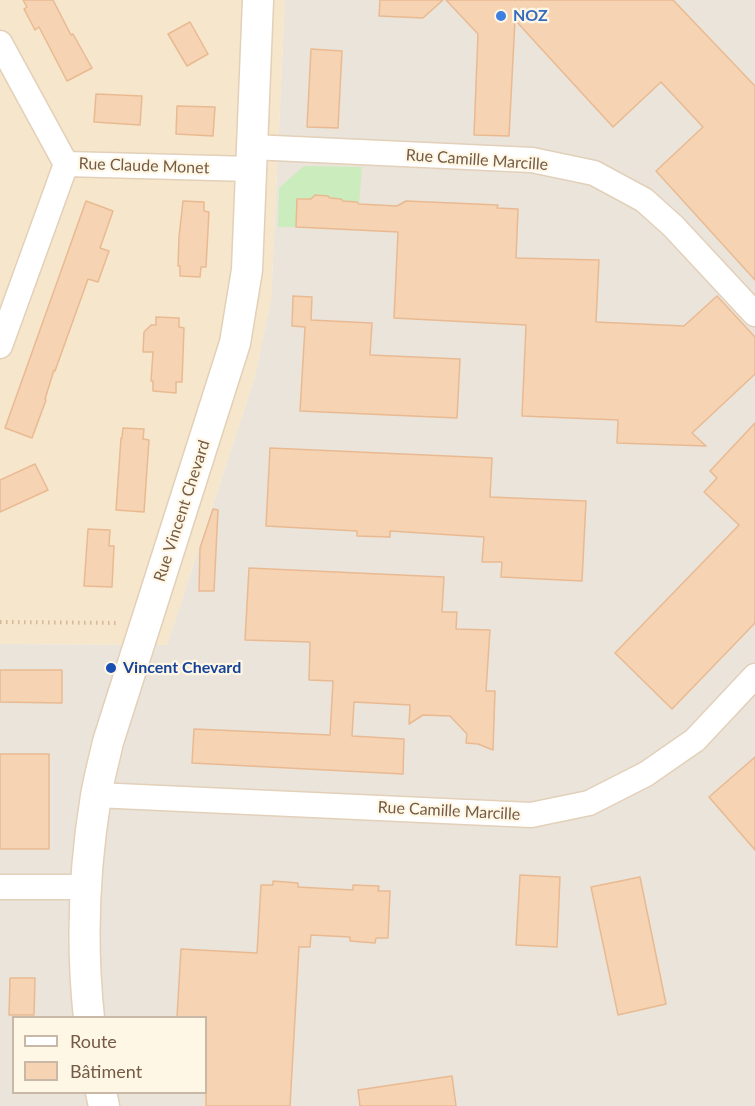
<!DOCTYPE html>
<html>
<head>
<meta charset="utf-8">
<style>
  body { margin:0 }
  #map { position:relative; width:755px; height:1106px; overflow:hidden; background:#fef4dd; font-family:Lato,sans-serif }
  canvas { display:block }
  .legend { position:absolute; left:12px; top:1016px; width:195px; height:78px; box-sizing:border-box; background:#fff7e5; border:2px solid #c8b8a5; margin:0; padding:8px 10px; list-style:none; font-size:18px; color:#755a44 }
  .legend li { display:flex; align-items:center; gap:12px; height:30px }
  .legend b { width:30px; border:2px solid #c8b8a5 }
</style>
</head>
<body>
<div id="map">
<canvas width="755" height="1106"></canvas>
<ul class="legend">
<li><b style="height:8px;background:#fff"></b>Route</li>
<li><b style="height:16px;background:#f5d3b3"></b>Bâtiment</li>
</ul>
</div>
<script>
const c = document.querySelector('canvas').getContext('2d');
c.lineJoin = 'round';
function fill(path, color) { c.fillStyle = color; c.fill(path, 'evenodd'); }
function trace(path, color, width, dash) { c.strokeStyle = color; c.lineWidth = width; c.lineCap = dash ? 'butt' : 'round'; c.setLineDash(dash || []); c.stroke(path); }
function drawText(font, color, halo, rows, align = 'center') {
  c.font = font + ' Lato,sans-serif'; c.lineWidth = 4.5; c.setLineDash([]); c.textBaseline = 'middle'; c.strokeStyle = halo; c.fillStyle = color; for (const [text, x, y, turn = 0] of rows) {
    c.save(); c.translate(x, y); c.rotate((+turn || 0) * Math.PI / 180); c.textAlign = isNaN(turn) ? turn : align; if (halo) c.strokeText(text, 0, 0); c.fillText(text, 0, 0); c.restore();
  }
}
fill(new Path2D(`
  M0,0H285L271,301L254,380L167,645L0,644Z`), '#f6e6cb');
fill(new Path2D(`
  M285,0H755V1106H0V644L167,645L254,380L271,301ZM14,1018H206V1092H14Z`), '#ebe4da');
fill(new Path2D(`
  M304,166L362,167L359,204L357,202L343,201L341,199L330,198L328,196L315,195L311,199H298L296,227H278L279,188Z`), '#cbecbc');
const building = new Path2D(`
  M23,0H53L71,35L73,34L92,68L67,81L39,27L35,30L24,9L27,7Z
  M380,0H443L423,18L379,16Z
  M446,0H673L755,86V280L656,171L703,127L661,82L613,127L515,20L509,136L474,135L478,34Z
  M190,22L208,54L187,66L168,34Z
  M311,49L342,51L338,128L307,127Z
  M96,94L142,96L140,125L94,122Z
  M177,106L215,107L213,136L176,134Z
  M315,195L328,196L330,198L341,199L343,201L357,202L359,204L397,206L406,201L498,205L497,208L518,209L516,258L599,260L596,322L684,326L717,296L755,337V374L692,433L706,446L617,443L618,420L522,416L526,325L394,318L398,232L296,227L297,199H311Z
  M86,201L113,211L100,248L109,251L98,282L88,279L55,371L54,370L45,399L46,400L32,438L5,428Z
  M183,201L204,202V211L209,212L206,267H201L200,277L180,276V266H178L179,237Z
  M293,296L312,297L311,320L372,323L370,355L460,359L457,418L300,411L305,327L292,326Z
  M156,317L179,318V327L184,328L182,382H176V393L153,391V381H151L153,352H143L144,332L151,325H156Z
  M755,423V623L672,709L615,653L739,525L704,492L717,478L710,471Z
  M123,428L144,429L143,439L149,440L144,512L116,510L121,438H122Z
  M270,448L492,458L490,497L586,501L582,581L501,577L502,562H482L484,537L390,531V537L357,536V531L266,526Z
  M35,464L48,490L0,512V480Z
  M213,509L218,510L214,591H199L200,548Z
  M88,529L110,530L109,546H114L112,587L84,586Z
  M249,568L444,577L442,612H457L456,629L490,630L486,691H495L493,750L478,744L466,743L467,734L450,716L423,715L409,724L410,705L354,702L352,736L404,739L403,774L192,763L194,729L330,735L333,681L309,680L310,642L245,640Z
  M0,670H62V703L0,702Z
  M0,754H49V849H0Z
  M755,757V850L709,797Z
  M520,875L560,877L557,947L516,945Z
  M640,877L666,1004L618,1015L591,887Z
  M273,881L298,883V887L353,890V885L379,886L378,891H390L388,938H376L375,943L350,941V937L311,935L310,947H299L290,1106H206V1017H177L181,949L257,953L261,885H273Z
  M10,978H35L34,1015H9Z
  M452,1076L456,1106H360L358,1090Z`);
fill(building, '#f5d3b3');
trace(building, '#e9ba92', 1.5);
const minor = new Path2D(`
  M0,43L66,164L251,169
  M252,147L532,160L594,173L644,200L673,226L755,314
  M0,346L66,164
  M96,795L531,815L589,803L646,774L695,740L755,676
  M0,887H86`);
const tertiary = new Path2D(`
  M89,1018C81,944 84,869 96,796C99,778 104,760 108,742L235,343L247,270L258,0
  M101,1092L104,1106`);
trace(minor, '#e2d0b9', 27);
trace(tertiary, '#e2d0b9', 33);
trace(new Path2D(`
  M0,622L119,623`), '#dab697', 4, [1.5, 4.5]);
trace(minor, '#fff', 24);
trace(tertiary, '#fff', 30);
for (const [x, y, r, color] of [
  [501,16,6,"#3f7fe0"],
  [111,668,6,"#1a4fb4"]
]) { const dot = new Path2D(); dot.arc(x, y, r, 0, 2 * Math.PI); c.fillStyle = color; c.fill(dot); trace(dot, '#fff7e5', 2); }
drawText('bold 16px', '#366cbe', '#fff7e5', [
  ["NOZ",513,16]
], 'left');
drawText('16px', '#755a44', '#fff7e5', [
  ["Rue Camille Marcille",477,160,4],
  ["Rue Claude Monet",144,166,2],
  ["Rue Vincent Chevard",182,511,-72],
  ["Rue Camille Marcille",449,811,3]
]);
drawText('bold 16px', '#164399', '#fff7e5', [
  ["Vincent Chevard",123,668]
], 'left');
</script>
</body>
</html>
